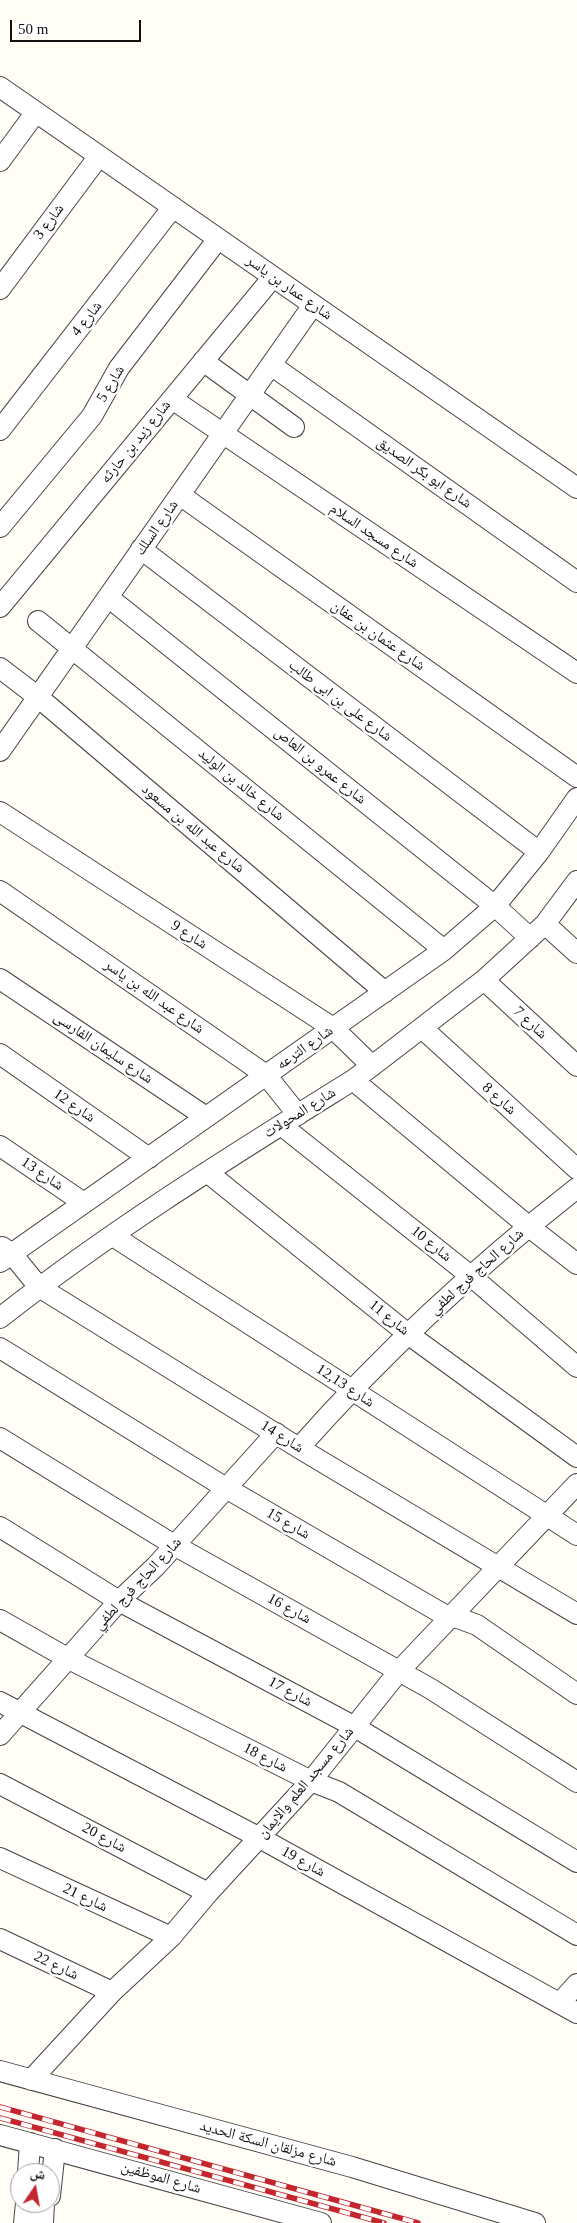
<!DOCTYPE html>
<html>
<head>
<meta charset="utf-8">
<style>
  body { margin:0 }
  #map { position:relative; width:577px; height:2223px; overflow:hidden; background:#fffdf5; font-family:"Times New Roman","Noto Naskh Arabic",serif }
  canvas { display:block }
  .north { position:absolute; left:10px; top:2163px; width:50px; height:50px; box-sizing:border-box; background:#fff; border:1px solid #a0a0a0; border-radius:50%; rotate:12deg; font-size:14px; font-weight:700; line-height:20px; text-align:center; color:#111 }
  .north::after { content:''; display:block; margin:auto; width:18px; height:22px; background:#c4262e; clip-path:polygon(50% 0,100% 100%,50% 72%,0 100%) }
  .scale { position:absolute; left:10px; top:20px; width:131px; height:22px; box-sizing:border-box; border:2px solid #111; border-top:0; padding-left:6px; font-size:15px; line-height:18px; white-space:nowrap; color:#111; -webkit-text-stroke:4px #fff; paint-order:stroke }
</style>
</head>
<body>
<div id="map">
<canvas width="577" height="2223"></canvas>
<div class="north">ش</div>
<div class="scale">50 m</div>
</div>
<script>
const c = document.querySelector('canvas').getContext('2d');
c.lineJoin = 'round';
function trace(path, color, width, dash) { c.strokeStyle = color; c.lineWidth = width; c.lineCap = dash ? 'butt' : 'round'; c.setLineDash(dash || []); c.stroke(path); }
function drawText(font, color, halo, rows, align = 'center') {
  c.font = font + ' "Times New Roman","Noto Naskh Arabic",serif'; c.lineWidth = 5; c.setLineDash([]); c.textBaseline = 'middle'; c.strokeStyle = halo; c.fillStyle = color; for (const [text, x, y, turn = 0] of rows) {
    c.save(); c.translate(x, y); c.rotate((+turn || 0) * Math.PI / 180); c.textAlign = isNaN(turn) ? turn : align; if (halo) c.strokeText(text, 0, 0); c.fillText(text, 0, 0); c.restore();
  }
}
const minor = new Path2D(`
  M0,87L577,488
  M0,161L36,112
  M0,289L99,156
  M203,361L294,427
  M271,365L577,582
  M172,399L577,673
  M0,430L173,207
  M180,495L577,777
  M0,527L92,416L119,368L218,239
  M141,549L539,852
  M108,597L495,906L530,938
  M0,607L273,277
  M38,621L444,950
  M0,668L38,697L385,992
  M0,751L313,305
  M0,812L333,1028L372,1066
  M0,891L266,1075L298,1115
  M545,924L577,953
  M0,979L206,1117
  M484,980L577,1066
  M422,1028L577,1169
  M0,1054L149,1158
  M353,1080L528,1226L577,1264
  M281,1125L472,1277L577,1367
  M0,1146L84,1203
  M207,1172L408,1334L577,1457
  M113,1236L577,1535
  M2,1247L12,1254L39,1287L299,1448L577,1614
  M0,1262L444,950L495,906L539,852L577,798
  M0,1318C111,1230 233,1155 353,1080L372,1066L484,980L545,924L577,881
  M0,1348L226,1488L448,1617L458,1618L477,1625L577,1694
  M0,1438L174,1545L431,1689L577,1782
  M299,1448C383,1353 477,1266 577,1188
  M0,1527L119,1601L355,1727L577,1862
  M0,1620L69,1659L311,1781L339,1792L577,1935
  M0,1702L260,1838L577,2013
  M0,1735L119,1601L156,1566L276,1433
  M0,1784L208,1893
  M0,1858L171,1937
  M0,1939L112,1992
  M560,2003L577,1984
  M0,2071L352,2167L535,2223
  M31,2080L112,1992L171,1937L208,1893L311,1781L399,1671L577,1484
  M0,2135L321,2223
  M28,2173L30,2143
  M50,2196L55,2149
  M24,2223L26,2203
  M43,2223L44,2203`);
trace(minor, '#444', 22);
trace(minor, '#fff', 20);
const rail = new Path2D(`
  M0,2107L418,2223
  M0,2118L384,2223`);
trace(rail, '#c4262e', 5.5);
trace(rail, '#fff', 4, [11]);
drawText('15px', '#111', '#fff', [
  ["شارع 3",49,222,-53],
  ["شارع عمار بن ياسر",289,288,35],
  ["شارع 4",87,319,-52],
  ["شارع 5",111,384,-59],
  ["شارع زيد بن حارثه",136,442,-51],
  ["شارع ابو بكر الصديق",424,473,35],
  ["شارع السلك",157,528,-55],
  ["شارع مسجد السلام",374,536,34],
  ["شارع عثمان بن عفان",378,636,35],
  ["شارع على بن ابى طالب",340,701,37],
  ["شارع عمرو بن العاص",320,766,39],
  ["شارع خالد بن الوليد",241,785,39],
  ["شارع عبد الله بن مسعود",193,829,40],
  ["شارع 9",189,935,33],
  ["شارع عبد الله بن ياسر",154,997,35],
  ["شارع 7",530,1023,43],
  ["شارع سليمان الفارسى",103,1048,34],
  ["شارع الترعه",305,1048,-35],
  ["شارع 8",499,1099,42],
  ["شارع 12",74,1106,35],
  ["شارع المحولات",300,1113,-32],
  ["شارع 13",42,1174,34],
  ["شارع 10",431,1244,39],
  ["شارع الحاج فرج لطفي",477,1272,-42],
  ["شارع 11",389,1318,39],
  ["شارع 12,13",345,1386,33],
  ["شارع 14",282,1437,32],
  ["شارع 15",288,1524,30],
  ["شارع الحاج فرج لطفي",138,1584,-47],
  ["شارع 16",289,1609,29],
  ["شارع 17",290,1692,28],
  ["شارع 18",265,1758,27],
  ["شارع مسجد العلم والايمان",306,1783,-50],
  ["شارع 20",104,1838,28],
  ["شارع 19",303,1862,29],
  ["شارع 21",85,1898,25],
  ["شارع 22",56,1966,25],
  ["شارع مزلقان السكة الحديد",268,2144,15],
  ["شارع الموظفين",161,2178,16]
]);
</script>
</body>
</html>
